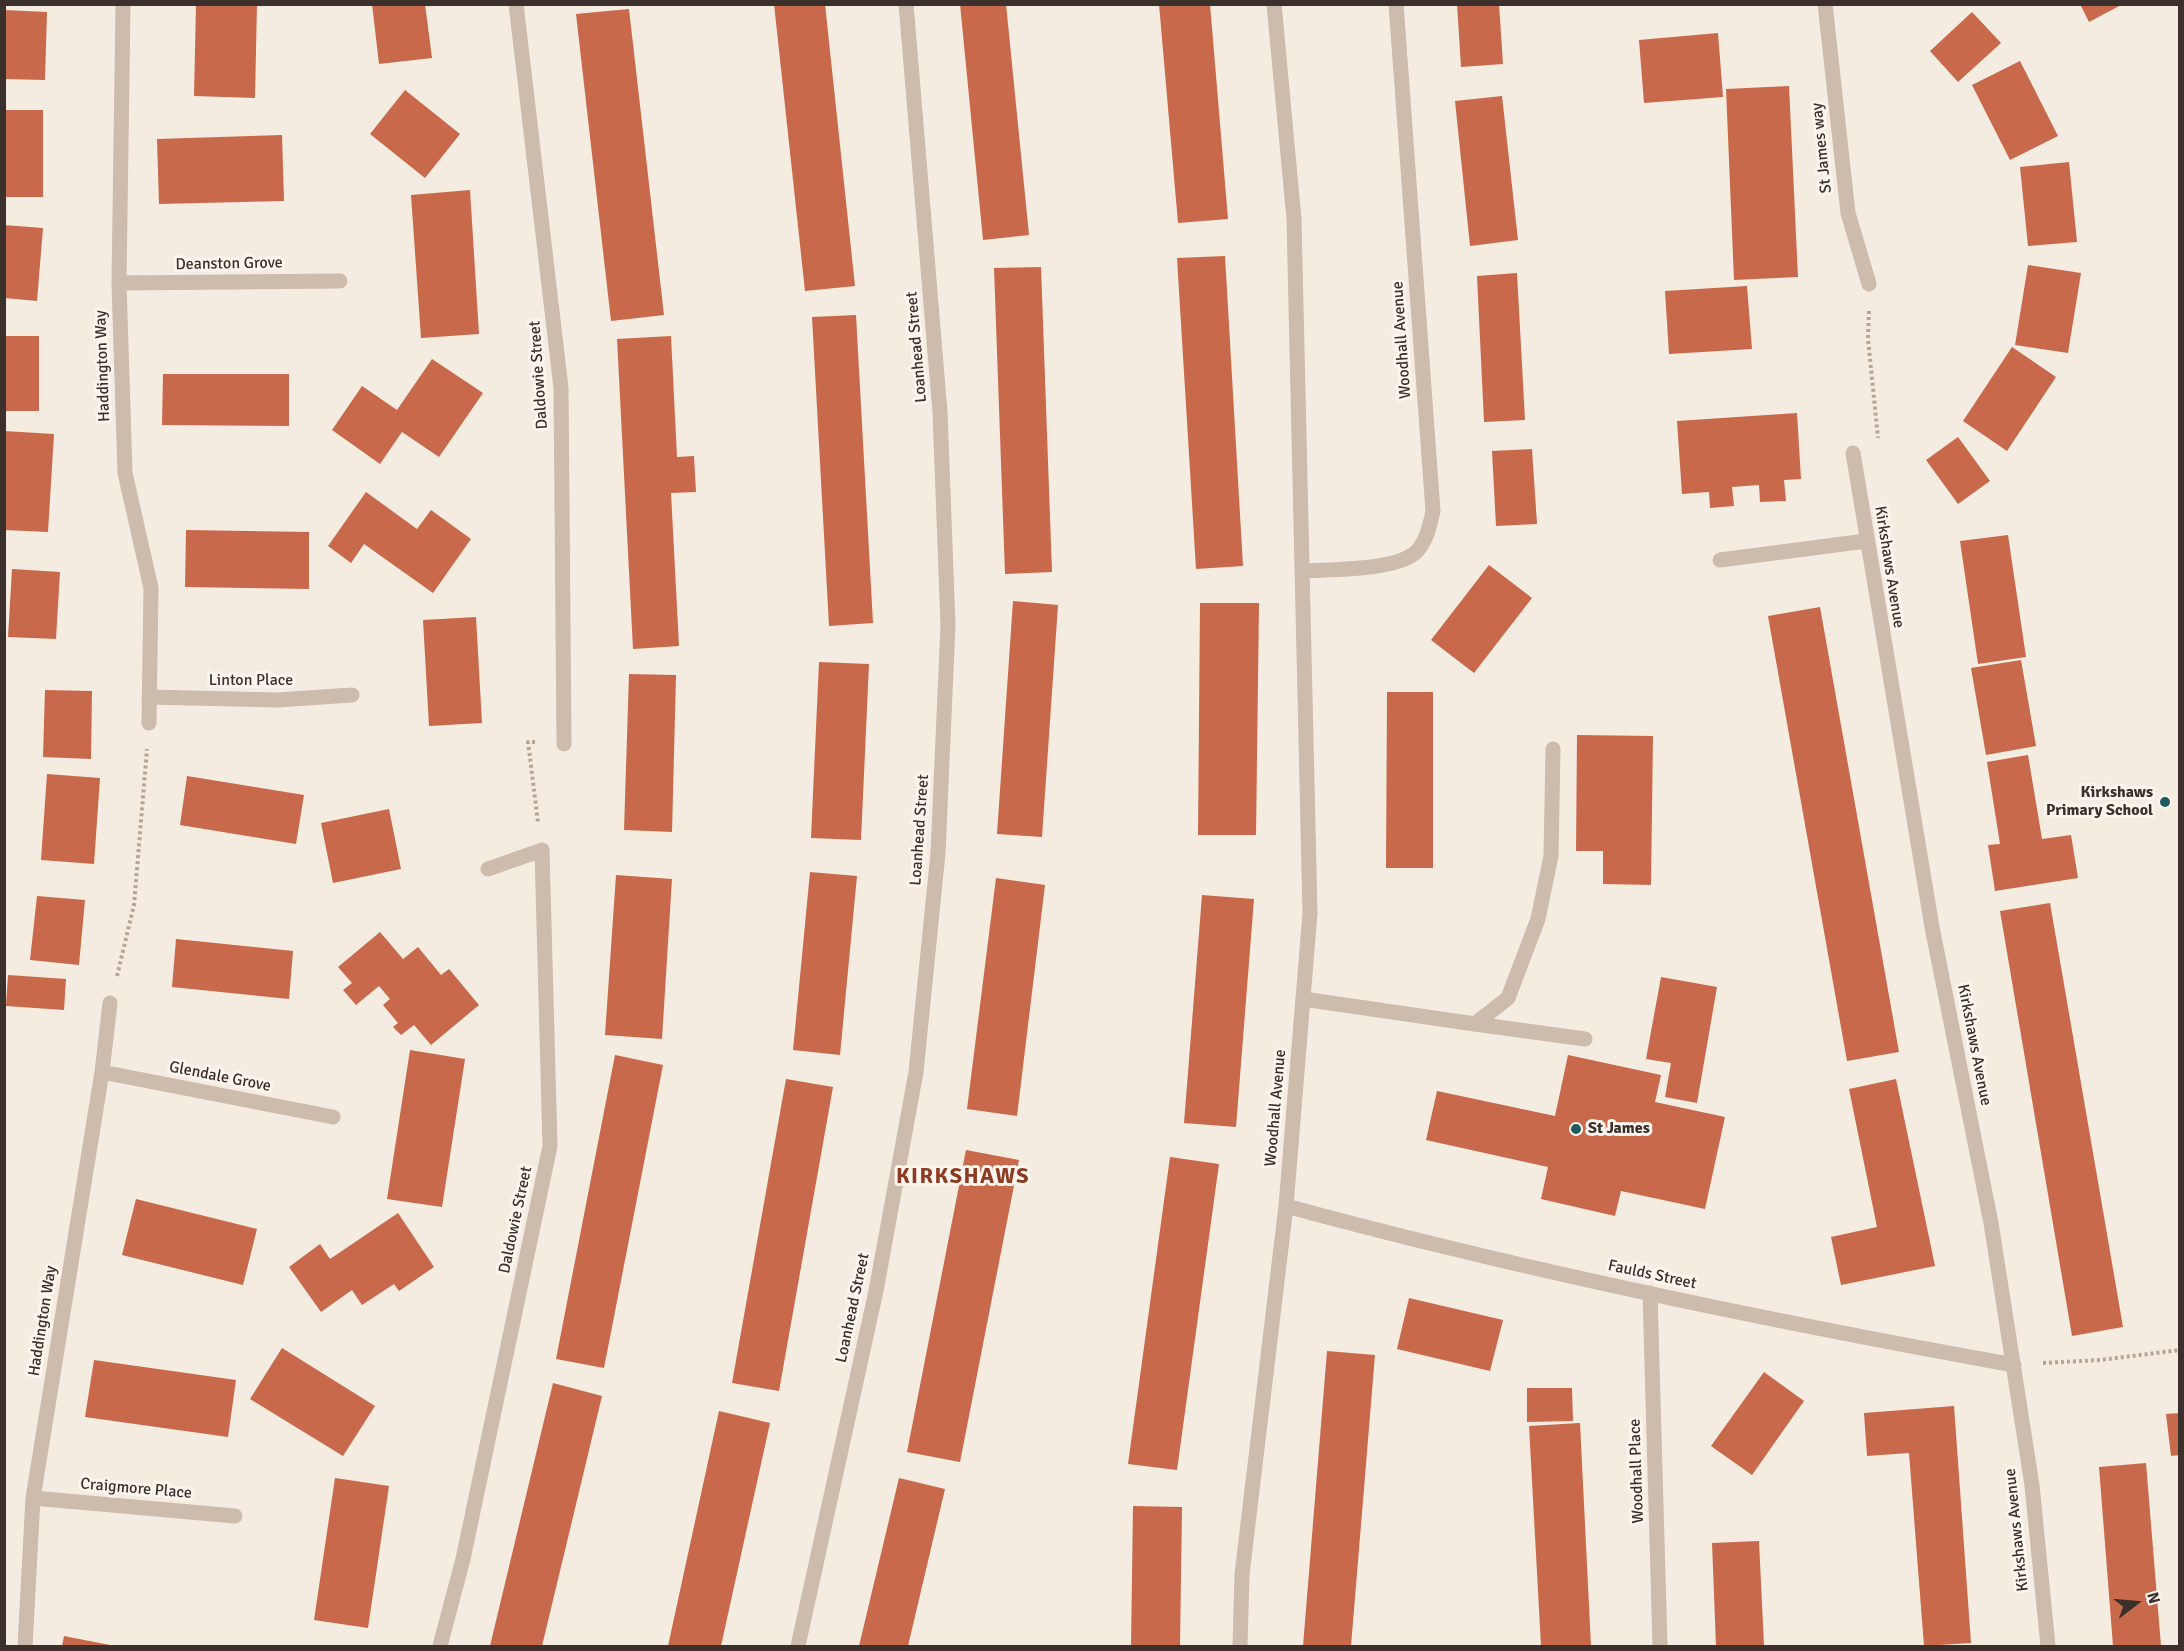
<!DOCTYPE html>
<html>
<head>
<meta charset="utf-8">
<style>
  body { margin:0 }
  #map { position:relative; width:2184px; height:1651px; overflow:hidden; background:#f4ebe1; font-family:Signika,sans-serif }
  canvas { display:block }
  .frame { position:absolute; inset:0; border:6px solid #3b302b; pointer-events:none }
  .north { position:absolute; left:2106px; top:1573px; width:60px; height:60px; -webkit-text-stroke:4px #fbf5ee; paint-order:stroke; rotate:74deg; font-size:16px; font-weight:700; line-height:24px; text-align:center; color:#3b302b }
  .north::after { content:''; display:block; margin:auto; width:21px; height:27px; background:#3b302b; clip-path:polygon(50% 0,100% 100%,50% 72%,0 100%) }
</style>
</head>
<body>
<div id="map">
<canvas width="2184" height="1651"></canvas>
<div class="frame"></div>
<div class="north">N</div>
</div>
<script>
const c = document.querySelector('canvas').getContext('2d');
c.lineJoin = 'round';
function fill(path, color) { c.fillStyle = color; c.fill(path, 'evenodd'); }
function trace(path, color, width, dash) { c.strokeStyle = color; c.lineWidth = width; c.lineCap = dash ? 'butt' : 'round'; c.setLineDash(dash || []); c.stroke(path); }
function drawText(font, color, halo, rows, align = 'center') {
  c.font = font + ' Signika,sans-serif'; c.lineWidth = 6; c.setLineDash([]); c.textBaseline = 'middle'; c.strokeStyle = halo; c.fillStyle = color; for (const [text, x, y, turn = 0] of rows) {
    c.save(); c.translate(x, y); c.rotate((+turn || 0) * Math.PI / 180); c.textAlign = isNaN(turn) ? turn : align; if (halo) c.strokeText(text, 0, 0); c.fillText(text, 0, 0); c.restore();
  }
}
fill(new Path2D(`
  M196,4H257L255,98L194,96Z
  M372,4H425L432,58L379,64Z
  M774,4H825L855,286L805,291Z
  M960,4H1006L1029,235L983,240Z
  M1159,4H1210L1228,219L1178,223Z
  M1457,4H1499L1503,64L1461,67Z
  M2080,4H2123L2089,22Z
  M629,9L664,315L611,321L576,14Z
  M4,10L47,12L45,80L4,79Z
  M1972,12L2001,43L1958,82L1930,51Z
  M1718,33L1723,97L1644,103L1639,40Z
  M2020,61L2058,136L2010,160L1972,85Z
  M1789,86L1798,277L1734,280L1726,89Z
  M405,90L460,134L425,178L370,134Z
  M1502,96L1518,240L1470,246L1455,101Z
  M4,110H43V197H4Z
  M282,135L284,201L159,204L157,139Z
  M2069,162L2077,242L2028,246L2020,167Z
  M470,190L479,334L421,338L411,195Z
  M4,225L43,228L37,301L4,298Z
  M1225,256L1243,566L1196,569L1177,258Z
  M2028,265L2081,273L2068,353L2015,345Z
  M1041,267L1052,572L1005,574L994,268Z
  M1517,273L1525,420L1484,422L1477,276Z
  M1747,286L1752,349L1669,354L1665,291Z
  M856,315L873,623L829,626L812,317Z
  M4,336H39V411H4Z
  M671,336L677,457L694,456L696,492L671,493L679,646L633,649L617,339Z
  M2012,347L2056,377L2007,451L1963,421Z
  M432,359L483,393L439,457L402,432L380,464L332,430L362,386L397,410Z
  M163,374H289V426L162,425Z
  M1797,413L1801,479L1784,480L1786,501L1760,502L1759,485L1732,487L1734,506L1710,508L1709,492L1682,494L1677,421Z
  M4,431L54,434L48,532L4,530Z
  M1958,437L1990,481L1958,504L1926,460Z
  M1532,449L1537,524L1496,526L1492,451Z
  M366,492L417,529L431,510L471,539L433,593L364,544L351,563L328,546Z
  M186,530L309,532V589L185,587Z
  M2008,535L2026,657L1978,664L1960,541Z
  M1489,565L1532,598L1474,673L1431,640Z
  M12,569L60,572L56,639L8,637Z
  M1013,601L1058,605L1042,837L997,834Z
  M1200,603H1259L1256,835H1198Z
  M1820,607L1899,1052L1847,1061L1768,616Z
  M476,617L482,723L429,726L423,620Z
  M2021,660L2036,746L1986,755L1971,668Z
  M819,662L869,664L861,840L811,838Z
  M629,674L676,675L672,832L624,830Z
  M45,690L92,691L91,759L43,757Z
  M1387,692H1433V868H1386Z
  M1577,735L1653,736L1651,885L1603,884V851H1576Z
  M2028,755L2042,839L2071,835L2078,878L1995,891L1988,845L2000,844L1987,762Z
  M47,774L100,778L94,864L41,860Z
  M187,776L304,795L296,844L180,825Z
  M389,809L401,869L333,883L321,823Z
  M810,872L857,876L840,1055L793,1050Z
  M616,875L672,879L662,1039L605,1035Z
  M996,878L1045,885L1017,1116L967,1109Z
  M1202,895L1254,899L1236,1127L1184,1123Z
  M37,896L85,900L79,965L30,960Z
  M2050,903L2123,1327L2072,1336L2000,911Z
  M380,932L403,959L418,947L441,975L449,969L479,1005L431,1045L414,1025L401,1035L393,1027L398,1023L383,1005L390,999L379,986L356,1005L343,990L352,983L338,967Z
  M176,939L293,951L289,999L172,987Z
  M8,975L66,979L64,1010L6,1006Z
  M1661,977L1717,987L1697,1103L1665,1097L1671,1063L1646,1059Z
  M410,1050L465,1059L442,1207L387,1199Z
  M615,1055L663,1065L604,1368L556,1359Z
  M1568,1055L1661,1075L1655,1102L1725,1117L1705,1209L1621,1191L1615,1216L1541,1199L1548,1167L1426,1140L1437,1091L1555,1116Z
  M786,1079L833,1087L779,1391L732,1383Z
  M1896,1079L1935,1266L1841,1285L1831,1237L1877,1227L1849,1089Z
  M966,1150L1019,1160L960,1462L907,1452Z
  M1170,1157L1219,1164L1177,1470L1128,1464Z
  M136,1199L257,1229L243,1285L122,1255Z
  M398,1213L434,1267L399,1291L394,1284L362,1305L352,1290L321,1312L289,1267L320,1244L330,1259Z
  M1409,1298L1503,1320L1490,1371L1397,1349Z
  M282,1348L375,1406L343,1456L250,1399Z
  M1327,1351L1375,1355L1351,1646H1303Z
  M94,1360L236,1380L228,1437L85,1417Z
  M1764,1372L1804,1401L1752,1475L1711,1446Z
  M553,1383L602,1396L542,1646H490Z
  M1527,1388H1572L1573,1421L1527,1422Z
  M1954,1406L1971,1643L1924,1646L1909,1453L1867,1456L1864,1413Z
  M719,1411L770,1423L721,1646H668Z
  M2180,1413V1455L2171,1456L2166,1414Z
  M1580,1423L1591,1646H1541L1529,1426Z
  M2146,1463L2161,1646H2113L2099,1467Z
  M335,1478L389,1486L368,1628L314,1620Z
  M899,1478L945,1489L908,1646H859Z
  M1133,1506L1182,1507L1180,1646H1131Z
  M1759,1541L1764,1646H1716L1712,1543Z
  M64,1636L110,1645V1646H62Z`), '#c8694b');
trace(new Path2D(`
  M1869,311L1868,339L1878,438
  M535,742H528L538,822
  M117,976L134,905L147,749
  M2043,1363L2100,1360L2180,1350`), '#b9a596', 4, [3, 3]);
trace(new Path2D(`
  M1720,560L1866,541
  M1303,999L1475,1024L1508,998L1538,919L1551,856L1553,749
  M1475,1024L1585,1039`), '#cdbbac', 15);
trace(new Path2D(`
  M123,4L119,283L125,473L151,588L149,723
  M516,4L561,388L564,744
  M1825,4L1848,213L1869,284
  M119,283L340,281
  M1853,453L1932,927L1991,1223L2032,1485L2048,1646
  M1303,571C1330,569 1401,571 1418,550C1427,539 1430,525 1433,511L1396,4
  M149,697L277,700L352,695
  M102,1072L333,1117
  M1286,1206C1525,1271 1769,1321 2014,1365
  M1650,1293L1660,1646
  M33,1498L235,1516
  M25,1646L33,1498L102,1072L110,1003
  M440,1646L463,1559L550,1146L542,850L488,869
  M798,1646L876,1291L916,1072L938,853L948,625L940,412L906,4
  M1240,1646L1242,1574L1286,1206L1310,913L1294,219L1274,4`), '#cdbbac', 15);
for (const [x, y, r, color] of [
  [2165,802,6,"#1f5a5e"],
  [1576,1129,6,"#1f5a5e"]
]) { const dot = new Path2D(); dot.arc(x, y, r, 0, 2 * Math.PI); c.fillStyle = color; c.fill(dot); trace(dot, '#fbf5ee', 2); }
drawText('16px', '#3b302b', '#fbf5ee', [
  ["St James way",1822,148,-96],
  ["Deanston Grove",229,264,-1],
  ["Woodhall Avenue",1402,340,-94],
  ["Loanhead Street",917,347,-95],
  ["Haddington Way",103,366,-92],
  ["Daldowie Street",539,375,-94],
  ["Kirkshaws Avenue",1889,567,81],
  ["Linton Place",251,681],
  ["Loanhead Street",920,830,-86],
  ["Kirkshaws Avenue",1974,1045,79],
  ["Glendale Grove",220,1077,11],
  ["Woodhall Avenue",1276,1108,-85],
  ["Daldowie Street",516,1220,-78],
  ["Faulds Street",1652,1275,12],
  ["Loanhead Street",853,1308,-78],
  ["Haddington Way",43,1321,-81],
  ["Woodhall Place",1637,1471,-92],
  ["Craigmore Place",136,1489,5],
  ["Kirkshaws Avenue",2017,1530,-96]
]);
drawText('bold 16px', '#3b302b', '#fbf5ee', [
  ["Kirkshaws",2153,793],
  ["Primary School",2153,811],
  ["St James",1588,1129,"left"]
], 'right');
c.letterSpacing = '1.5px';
drawText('bold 22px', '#8c3b22', '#fbf5ee', [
  ["KIRKSHAWS",963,1177]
]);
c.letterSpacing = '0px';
</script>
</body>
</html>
